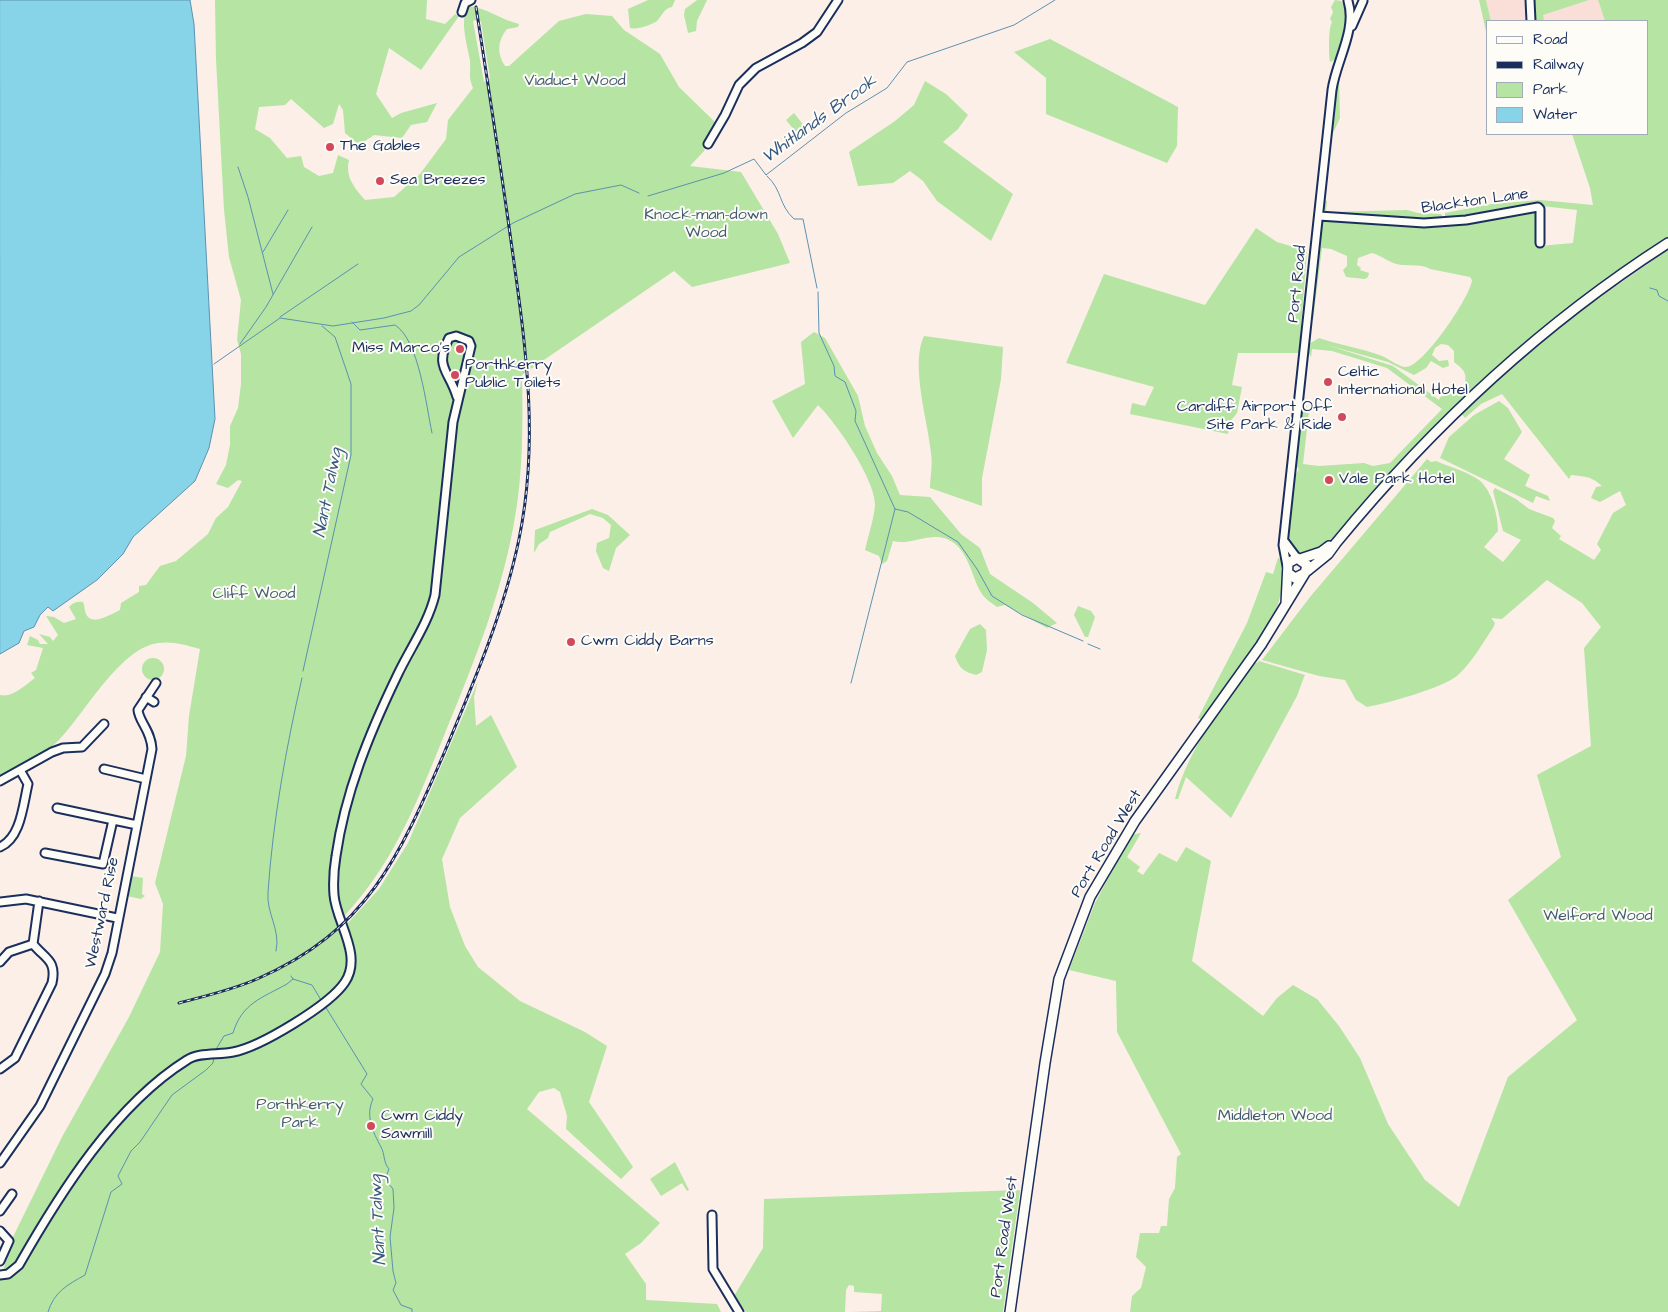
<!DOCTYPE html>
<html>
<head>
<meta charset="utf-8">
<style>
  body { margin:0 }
  #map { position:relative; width:1668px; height:1312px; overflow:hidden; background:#fbefe8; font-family:"Architects Daughter",sans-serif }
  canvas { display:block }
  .legend { position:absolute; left:1486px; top:20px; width:162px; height:115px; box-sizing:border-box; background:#fdfcf7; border:1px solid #a3aaba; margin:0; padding:6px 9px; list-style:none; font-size:15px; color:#1b2f5e }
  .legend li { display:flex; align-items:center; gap:10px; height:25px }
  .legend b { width:25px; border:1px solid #a3aaba }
</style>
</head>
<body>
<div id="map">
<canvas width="1668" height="1312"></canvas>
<ul class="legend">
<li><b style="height:6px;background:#fdfcf7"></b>Road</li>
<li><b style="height:6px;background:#1b2f5e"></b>Railway</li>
<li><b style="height:14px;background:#b5e4a3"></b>Park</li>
<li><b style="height:14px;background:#87d3e7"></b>Water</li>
</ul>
</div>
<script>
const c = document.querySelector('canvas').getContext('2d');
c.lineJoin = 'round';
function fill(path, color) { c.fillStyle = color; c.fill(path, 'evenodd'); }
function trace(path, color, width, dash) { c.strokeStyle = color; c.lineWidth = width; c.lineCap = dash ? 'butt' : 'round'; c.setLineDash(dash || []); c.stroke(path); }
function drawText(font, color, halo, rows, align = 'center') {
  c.font = font + ' "Architects Daughter",sans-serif'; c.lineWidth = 4; c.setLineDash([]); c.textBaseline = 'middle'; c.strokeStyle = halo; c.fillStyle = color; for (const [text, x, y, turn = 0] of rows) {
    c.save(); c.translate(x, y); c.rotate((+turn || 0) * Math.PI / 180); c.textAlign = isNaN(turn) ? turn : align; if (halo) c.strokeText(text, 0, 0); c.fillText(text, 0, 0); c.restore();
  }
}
fill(new Path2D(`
  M1486,0H1524L1527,21H1491Z
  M1589,0H1598L1605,21H1537L1542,15Z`), '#f9dfd7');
fill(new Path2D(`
  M215,0H427L426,19L445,24L455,14L459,16L421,70L389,48L376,94L392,118L401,113L437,103L427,122L411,125L402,138L374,135L359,145L345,133L343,110L339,104L333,124L324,128L291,99L285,105L259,107L255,129L270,138L287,158L301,156L304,167L319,176L333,173L338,155L349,160C345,177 354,187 365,200L394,197L420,174L446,139L448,120L473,88C468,76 471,73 470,61C467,42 460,24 467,6C486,7 501,20 519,24L518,27L507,29C497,41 497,54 505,66H509L559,21L586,14L612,16L624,30L660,54L679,87L718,125L703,148L705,150L690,166L741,172L778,234L790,263L692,287L674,271L522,375C523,424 523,475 514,523C500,602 469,674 439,748C414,809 391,866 345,915L348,923L379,889L408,843L478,681L474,697L476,726L491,715L517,767L460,818L442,859L450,907L465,946L478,967L520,1001L585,1032L607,1046L589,1102L633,1167L621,1179L566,1129L567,1116L560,1092L554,1088L539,1092L527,1109L660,1223L641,1243L625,1254L646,1284V1300L717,1304L721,1312H0V1281L12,1239L62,1137L129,1017L160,952L163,904L155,883L186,756L189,716L200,649C186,645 173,641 158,643C120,648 85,713 59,740C43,756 19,766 0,776V695C13,698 25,685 35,678L31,673L36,670L43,648L27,645L30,636L38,640L40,644H48L39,634L50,637L53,641L58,635L46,616L54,617L64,623L76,619L69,607C72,603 77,601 83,602C85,606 84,610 86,614C92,627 111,614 120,610L121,603L139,592V586L146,585L160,566L176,561L208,534L216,518L228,507L242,481L238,480L228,488L216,484L226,465L230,445V426L238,408L241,384V354L237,340L241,300L229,257L224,210L216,59ZM479,19L481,22L490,78L484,82L473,21Z
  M648,0H675L672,7C664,8 662,16 657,21C652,25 636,30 630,28L628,9Z
  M697,0H707L697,21L696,31L688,33L684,15L685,9Z
  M1335,0L1341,1C1354,20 1342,39 1336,59L1330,62C1329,57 1328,28 1332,22L1330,19L1333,12L1331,7Z
  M1479,0H1486L1491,21H1487V36Z
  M1535,0H1589L1543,15L1544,21H1536Z
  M1598,0H1668V240C1634,263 1598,285 1565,311C1479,377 1403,454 1335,540L1327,546L1304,556C1297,550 1289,549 1288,538L1294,478L1299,469L1296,466L1303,407L1306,406L1309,411L1303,464L1319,466L1364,463L1373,466L1390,463L1442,409L1387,368L1332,351L1312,349L1311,357L1308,352L1309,344L1319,338C1340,345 1361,348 1382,356C1389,359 1399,367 1406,367C1423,367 1471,296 1472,280L1470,277L1430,269C1423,264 1410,266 1402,265C1390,264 1383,256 1372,253L1358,258L1357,265L1361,268L1360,270L1369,273L1368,277L1365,279L1346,277L1343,270L1347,266V256L1331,249L1322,248L1313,320L1312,311L1322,220H1445V213L1492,204L1540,200L1593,205L1590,188L1572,134H1647V21H1605ZM1542,206L1577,210L1573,243L1539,246ZM1441,344L1448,345L1454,351V362C1466,371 1468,375 1463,390L1460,386L1457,387L1455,389L1458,391L1440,397L1439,400L1393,366L1327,345L1388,362L1414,375L1426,368L1431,361L1443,368L1449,366L1448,360L1439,361L1432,355L1435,348Z
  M1050,39L1178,107L1177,146L1167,163L1046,114V78L1014,52Z
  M1347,50L1339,77L1340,118L1333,133L1328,153L1335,85Z
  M925,81L946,94L968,115L958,129L943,142L1013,194L991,241L937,201L923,181L910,171L893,183L858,186L849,152L895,121L914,105Z
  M794,113L809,132L801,138L786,120Z
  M1324,200L1327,201L1326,212L1407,210L1418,213L1441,214L1443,217L1441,220L1436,221L1324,214Z
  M1256,228L1277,242L1307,251L1299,353H1238L1232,385L1242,387L1237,413L1229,423L1228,434L1130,414L1132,403L1145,406L1154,387L1066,363L1104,274L1205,305Z
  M1668,250V1312H1130L1132,1296L1141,1288L1146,1267L1136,1257L1140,1233H1159L1161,1226H1167L1169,1199L1175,1188L1177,1157L1181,1154L1117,1032L1116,981L1069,970L1095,903L1131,835L1141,833L1127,857L1140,867L1137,871L1143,875L1159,853L1177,862L1186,847L1211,861L1192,961L1263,1016L1277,998L1293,985L1317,999L1339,1026L1360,1058L1388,1124L1425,1180L1459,1207L1508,1077L1577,1020L1508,900L1561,857L1537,775L1591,746L1584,648L1601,627L1582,603L1547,580L1502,619L1491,618L1495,623L1493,628C1482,644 1472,662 1458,675C1443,688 1388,703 1367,707L1356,700L1345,680L1319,676L1262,660L1310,597L1427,459L1431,462L1436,461C1450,467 1468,472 1479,480C1492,490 1498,516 1498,531L1484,547L1503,562L1521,540L1503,531L1493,491L1495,488L1516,499L1529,509L1553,518L1555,521L1552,528L1561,536L1559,539L1594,560L1601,550L1597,544L1613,513L1626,505L1620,491L1600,502L1591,498L1596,487L1602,486C1590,475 1584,477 1571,475L1569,479L1502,394L1481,404L1465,418L1460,412L1563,323Z
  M814,332L825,338L858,396L865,426L877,453L892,476L900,495L930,497L961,534L980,548L990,574L1033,603L1057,623L1047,628L1005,605L997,607C992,603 985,599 982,594C971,577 969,548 947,539C929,532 910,546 893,541L887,561L882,564L879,556L865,550C868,536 874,519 875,505C876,481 836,422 818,405L793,438L772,401L805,384L801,342Z
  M924,336L1003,347L1001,379L982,478V506L930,488C930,477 933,465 931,453C928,421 910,365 924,336Z
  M1499,401L1508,408L1522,432L1504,459L1530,475L1525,486L1548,496L1550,501L1536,496L1533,503L1440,458L1449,437L1474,415Z
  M592,509L608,515L630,535L616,548L609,571L603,568L596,551L597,543L609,538L611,525L603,518L590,514L550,532L548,538L539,544L534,553L535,530Z
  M1278,558L1281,559C1282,573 1283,588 1279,601C1270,635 1224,689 1202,720L1198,718L1247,623L1266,572L1273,574Z
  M1078,606L1091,611L1095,617L1088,637H1085L1074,615Z
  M980,624L986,630L987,650L982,672L976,675C964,672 959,668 955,656L970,629Z
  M142 669a11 11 0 1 1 22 0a11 11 0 1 1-22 0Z
  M1259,661L1305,675L1304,677L1297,696L1231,818L1186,777L1178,799H1175C1189,747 1223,705 1253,662L1257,663Z
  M131,876L143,878L142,894L145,896L141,899L127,896Z
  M675,1162L689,1190L687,1191L682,1183L661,1196L650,1179Z
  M1020,1190L1003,1312H851L881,1311L882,1294L854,1292V1286L849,1285L846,1290L845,1312H746L734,1296L763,1248L764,1199Z`), '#b5e4a3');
const water = new Path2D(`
  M0,0H190L194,24L215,419L209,448L195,481L133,537L123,554L97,580L53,611L48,607L40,615L34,627L24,631L19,643L0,654Z`);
fill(water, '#87d3e7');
trace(water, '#5c91b0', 1);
trace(new Path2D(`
  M238,167L248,197L273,294
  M767,176C783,191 778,204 794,219H803L817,288
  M648,196L724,173L754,159L766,175L846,113L887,88L907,62L1014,25L1055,0
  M263,252L288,210
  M1650,288L1657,290L1659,296L1668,301
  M818,292L819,333L834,366L835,376L845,382L856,411L855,421L895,509L908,512L958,542L977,569L992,596L1022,615L1083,641
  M280,317L358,264
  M352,322L360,330L395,325C419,340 426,405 432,433
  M240,344L266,307L312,227
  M214,364L280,318L333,326L384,318L411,311L419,305L459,257L513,223L575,194L621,185L639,193
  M1088,644L1100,649
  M303,671L351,455V384L335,337L322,326
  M851,683L895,509
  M276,951C281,930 266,913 268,892C273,820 286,748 302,678
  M291,976L293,979L312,985L321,1000
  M325,1006L367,1074L361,1084L373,1099C365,1116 373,1132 381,1147C385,1154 383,1162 389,1169L385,1179L393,1189L394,1208L390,1237L393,1271L396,1283L393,1290L401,1305L412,1309V1312
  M215,1051L224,1036L233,1033C242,1003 262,998 287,984L293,979
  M48,1312C54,1292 67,1285 85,1275L111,1192L122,1184L118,1176L131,1151L140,1142L172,1095L206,1070L213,1063L214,1057`), '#5c91b0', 1);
const minor = new Path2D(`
  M1530,0L1531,21
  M462,12L465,3L471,0
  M1352,26L1363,1
  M708,144L725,115L739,85L756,68L802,43L817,32L838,0
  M1319,216L1424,223L1466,220L1538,207L1540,209V243
  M1285,542L1297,558
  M1287,566L1283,545L1332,90C1336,61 1357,30 1348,1
  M146,697L154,702
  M104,769L146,779
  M0,781L52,752L63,748L82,747L104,724
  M57,808L137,825
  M0,847C21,838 23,805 28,784L20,770
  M45,853L103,864L113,820
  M0,902L26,899L117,918
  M0,962L9,952L33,944
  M0,1069L15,1058L52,983C57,960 45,959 33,944L39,901
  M0,1163L40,1106L105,974L112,953L152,749C151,730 139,722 138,710L156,683
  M0,1211L12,1194
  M712,1215L713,1269L739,1312
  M0,1231L9,1241L0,1261
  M0,1275L8,1274L19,1265C60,1193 115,1105 187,1060C198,1052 219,1055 233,1052C260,1047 330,1005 345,982C363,955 336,922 334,895C333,882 334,868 336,856C345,793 369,734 397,676C409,650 428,624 435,595L453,422L471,346L469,341L456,336L449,338C434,368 449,370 457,397`);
const major = new Path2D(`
  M1300,559L1321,552L1329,546
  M1307,571L1328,554L1336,543C1432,426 1540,325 1668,243
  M1286,604L1288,563L1297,558L1307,565L1305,573L1295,578L1288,573
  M1010,1312L1045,1063L1059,979L1090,897L1135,821L1261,645L1305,573`);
trace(minor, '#1b2f5e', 11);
trace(major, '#1b2f5e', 12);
trace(minor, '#fdfcf7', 7);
trace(major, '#fdfcf7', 9);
const rail = new Path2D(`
  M179,1003C205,996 232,990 257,979C368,931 400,855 445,751C474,682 504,612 519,539C540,437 525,342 511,241C500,162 488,84 476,7`);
trace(rail, '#1b2f5e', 3);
trace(rail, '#fdfcf7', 1, [4]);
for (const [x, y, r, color] of [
  [330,147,5,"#d1495b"],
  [380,181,5,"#d1495b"],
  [460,349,5,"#d1495b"],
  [455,375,5,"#d1495b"],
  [1328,382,5,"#d1495b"],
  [1342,417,5,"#d1495b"],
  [1329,480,5,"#d1495b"],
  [571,642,5,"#d1495b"],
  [371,1126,5,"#d1495b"]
]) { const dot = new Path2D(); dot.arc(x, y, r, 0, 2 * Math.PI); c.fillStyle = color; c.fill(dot); trace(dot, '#fdfcf7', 2); }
drawText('16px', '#425c6f', '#fdfcf7', [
  ["Viaduct Wood",575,82],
  ["Knock-man-down",706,216],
  ["Wood",706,234],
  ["Cliff Wood",254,595],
  ["Welford Wood",1598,917],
  ["Porthkerry",300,1106],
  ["Park",300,1124],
  ["Middleton Wood",1275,1117]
]);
drawText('16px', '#1b2f5e', '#fdfcf7', [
  ["The Gables",340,147],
  ["Sea Breezes",390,181],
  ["Miss Marco's",450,349,"right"],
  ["Porthkerry",465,366],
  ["Public Toilets",465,384],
  ["Celtic",1338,373],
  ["International Hotel",1338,391],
  ["Cardiff Airport Off",1332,408,"right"],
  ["Site Park & Ride",1332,426,"right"],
  ["Vale Park Hotel",1339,480],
  ["Cwm Ciddy Barns",581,642],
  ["Cwm Ciddy",381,1117],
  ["Sawmill",381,1135]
], 'left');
drawText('16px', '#1b2f5e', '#fdfcf7', [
  ["Blackton Lane",1475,202,-8],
  ["Port Road",1298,284,-84],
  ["Port Road West",1107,844,-59],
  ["Westward Rise",103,913,-78],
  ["Port Road West",1005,1237,-82]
]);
drawText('italic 18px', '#365880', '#fdfcf7', [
  ["Whitlands Brook",820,120,-36],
  ["Nant Talwg",329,493,-79],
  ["Nant Talwg",379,1220,-93]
]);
</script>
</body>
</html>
